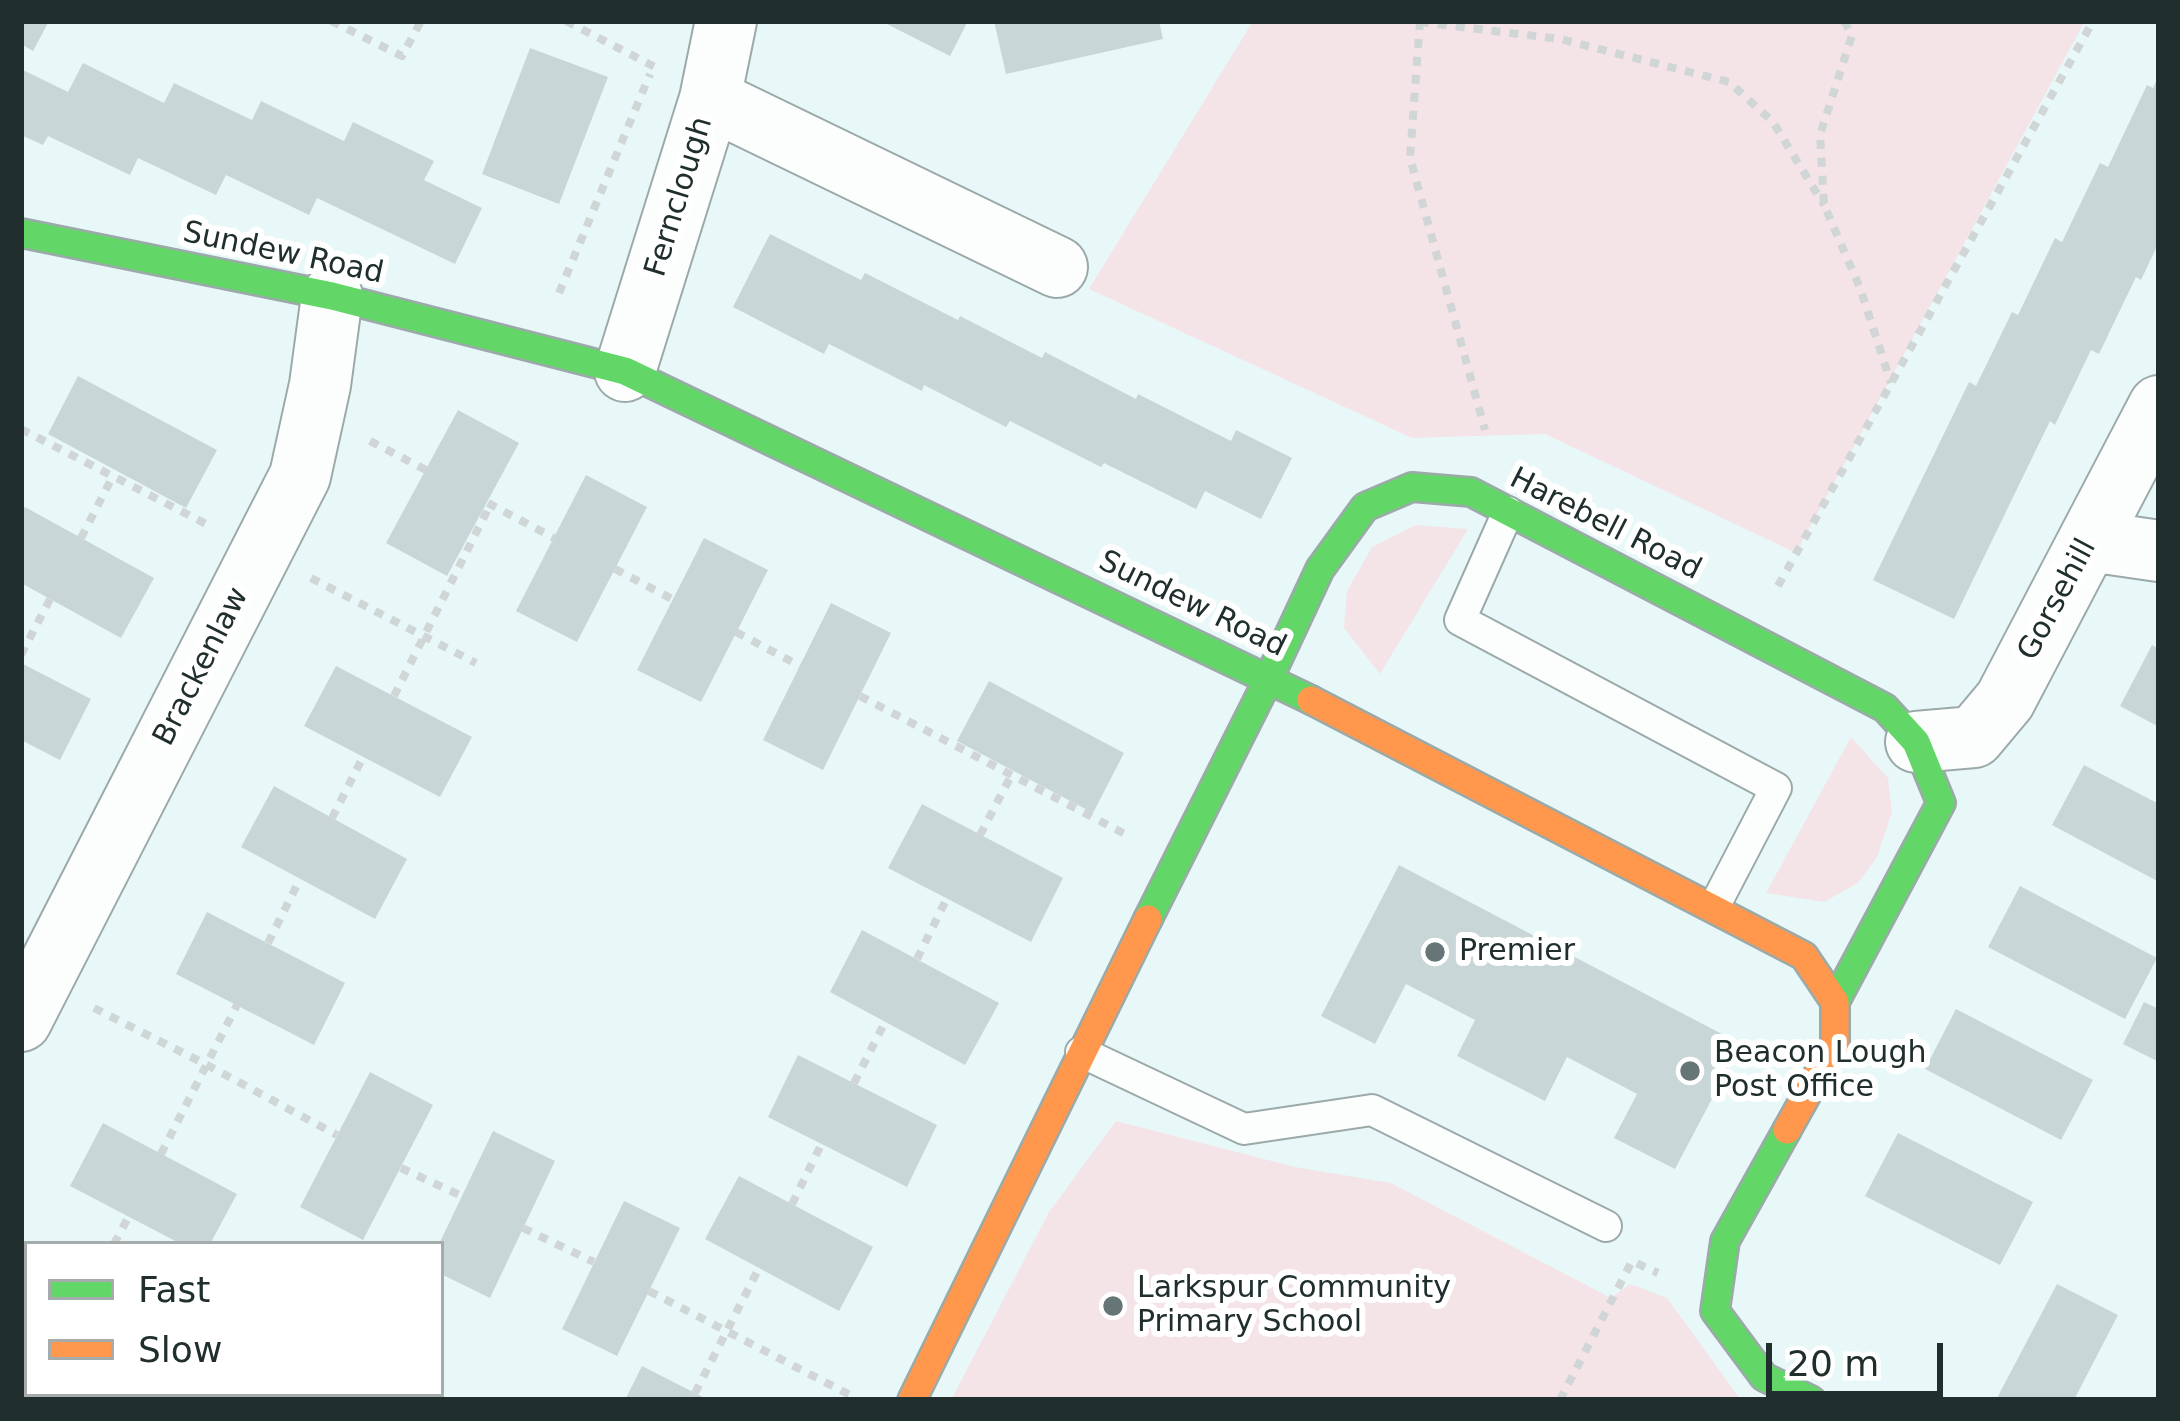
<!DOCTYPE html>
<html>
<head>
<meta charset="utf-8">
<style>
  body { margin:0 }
  #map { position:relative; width:2180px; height:1421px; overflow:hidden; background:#e8f8f8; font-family:"DejaVu Sans",sans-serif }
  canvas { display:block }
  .frame { position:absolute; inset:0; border:24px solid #202e2e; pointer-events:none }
  .legend { position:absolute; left:24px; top:1241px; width:420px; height:156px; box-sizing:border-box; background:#fff; border:3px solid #a6abab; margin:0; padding:15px 21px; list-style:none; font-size:36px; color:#202e2e }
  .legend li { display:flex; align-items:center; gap:24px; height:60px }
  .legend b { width:60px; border:3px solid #a6abab }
  .scale { position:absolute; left:1766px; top:1343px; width:177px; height:54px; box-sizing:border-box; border:6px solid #202e2e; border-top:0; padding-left:15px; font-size:36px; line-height:42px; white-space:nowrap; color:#202e2e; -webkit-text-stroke:9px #fff; paint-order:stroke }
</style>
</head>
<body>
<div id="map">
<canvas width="2180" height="1421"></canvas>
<div class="frame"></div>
<ul class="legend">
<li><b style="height:15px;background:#63d668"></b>Fast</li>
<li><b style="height:15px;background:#ff974d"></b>Slow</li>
</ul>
<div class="scale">20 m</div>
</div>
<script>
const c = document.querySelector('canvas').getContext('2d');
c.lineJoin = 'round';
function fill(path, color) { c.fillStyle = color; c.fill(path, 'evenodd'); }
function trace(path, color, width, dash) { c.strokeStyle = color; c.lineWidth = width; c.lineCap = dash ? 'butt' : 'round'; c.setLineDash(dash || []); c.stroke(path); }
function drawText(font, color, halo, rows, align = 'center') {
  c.font = font + ' "DejaVu Sans",sans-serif'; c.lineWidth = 12; c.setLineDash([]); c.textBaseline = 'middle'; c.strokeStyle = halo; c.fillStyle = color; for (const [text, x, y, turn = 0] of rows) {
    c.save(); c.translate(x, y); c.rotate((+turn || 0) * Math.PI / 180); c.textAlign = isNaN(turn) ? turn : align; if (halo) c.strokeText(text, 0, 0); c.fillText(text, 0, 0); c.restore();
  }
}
fill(new Path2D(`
  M1253,21H2085L1796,553L1545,434L1412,438L1089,289Z
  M1416,525L1468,529L1380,674L1344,628L1347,591L1372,547Z
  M1851,737L1888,778L1892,812L1877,857L1858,883L1824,902L1766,893Z
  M1116,1121L1295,1167L1391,1183L1611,1298L1630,1284L1667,1298L1741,1400H951L1049,1212Z`), '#f4e4e8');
fill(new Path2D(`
  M21,21H49L33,51L21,44Z
  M881,21H968L950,56Z
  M994,21H1159L1163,39L1006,74Z
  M530,48L608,77L559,204L482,174Z
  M83,63L164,103L174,83L252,120L261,101L344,141L353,122L434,161L424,180L482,208L455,264L317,198L309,215L226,175L216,195L138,158L130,175L48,136L43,145L21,135V69L68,92Z
  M2159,75V242L2141,280L2136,277L2099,354L2091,350L2055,425L2050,421L1954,619L1873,580L1969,382L1976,386L2012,312L2018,315L2055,238L2062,242L2100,163L2108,167L2147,85L2153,88Z
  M770,234L861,280L865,273L958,320L960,316L1042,358L1045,352L1136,399L1138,394L1231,441L1236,430L1292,458L1261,519L1205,491L1196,509L1104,463L1101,467L1010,421L1006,427L924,385L922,391L829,344L824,354L733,307Z
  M78,376L217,450L186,508L48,434Z
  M458,410L519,443L447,576L386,543Z
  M586,475L647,507L577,642L516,611Z
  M25,507L154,578L121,638L21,583V513Z
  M704,538L768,570L701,702L637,670Z
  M831,603L891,633L823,770L763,740Z
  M2152,645L2159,649V727L2120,706Z
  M21,663L91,699L60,760L21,740Z
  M336,666L472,737L440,797L304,726Z
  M989,681L1124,753L1093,813L957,741Z
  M2084,765L2159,804V882L2052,825Z
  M274,786L407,859L375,919L241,847Z
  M922,804L1063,878L1031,942L888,868Z
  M1399,865L1741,1044L1675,1169L1614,1138L1637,1094L1567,1057L1545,1101L1457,1056L1475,1020L1406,984L1375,1044L1321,1016Z
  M2020,886L2157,958L2125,1019L1988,947Z
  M207,912L345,983L314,1045L176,974Z
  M862,930L999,1003L965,1065L830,992Z
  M2144,1002L2159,1009V1062L2123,1044Z
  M1956,1009L2093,1080L2061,1140L1925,1069Z
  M798,1055L937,1125L907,1187L768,1117Z
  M370,1072L433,1105L363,1240L300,1207Z
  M103,1123L237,1194L210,1244H181L70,1186Z
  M493,1131L555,1161L490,1298L441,1274V1244H439Z
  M1898,1133L2033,1202L2000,1265L1865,1196Z
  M739,1176L873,1247L839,1311L705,1239Z
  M624,1201L680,1228L617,1356L562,1329Z
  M2057,1284L2118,1315L2074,1400H1996Z
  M642,1366L695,1393L708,1400H625Z`), '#c9d6d7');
const lane = new Path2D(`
  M1508,512L1460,620L1776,788L1714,907
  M1081,1052L1244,1129L1372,1110L1606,1226`);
const street = new Path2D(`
  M710,99L1057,267
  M625,371L710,99L726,21
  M2090,541L2159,551
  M1916,742L1974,737L2005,700L2159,406
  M21,1021L300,476L320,385L332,296`);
const fast = new Path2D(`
  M21,233L332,296L625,371L1311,700
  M1148,919L1269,678L1320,569L1365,507L1412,487L1471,492L1885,708L1916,742L1941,803L1835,1002
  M1787,1130L1725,1241L1715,1311L1764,1377L1811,1400`);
const slow = new Path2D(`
  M1311,700L1804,956L1835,1002V1044L1787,1130
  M912,1400L1148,919`);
trace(lane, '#9ca9a9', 34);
trace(street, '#9ca9a9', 64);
trace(fast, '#9ca9a9', 32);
trace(slow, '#9ca9a9', 32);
trace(new Path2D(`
  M331,21L402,56L421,21
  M566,21L655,67
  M1420,21L1410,158L1485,430
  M1844,21L1852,35L1820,135L1824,205L1860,288L1891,383
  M1420,22L1560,39L1729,82L1773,122L1824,205
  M559,293L650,74
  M21,429L212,527
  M370,441L426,470
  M488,503L554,538
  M81,538L113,476
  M615,569L672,599
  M311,578L476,663
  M1778,586L2093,21
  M736,632L800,666
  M21,655L50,599
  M394,696L490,505
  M860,696L1125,834
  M332,818L363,757
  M980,835L1011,776
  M268,943L300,879
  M917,959L947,898
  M94,1008L207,1065L337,1135
  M854,1083L885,1022
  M161,1154L237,1005
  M401,1168L462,1196
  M792,1204L821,1145
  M523,1228L594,1262
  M114,1244L129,1216
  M649,1291L850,1395
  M695,1393L759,1268
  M35,1400L38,1394
  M1560,1400L1632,1261L1658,1273`), '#d0d5d5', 8, [9, 9]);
trace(lane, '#fcfefe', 30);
trace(street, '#fcfefe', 60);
trace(fast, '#63d668', 27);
trace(slow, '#ff974d', 27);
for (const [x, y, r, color] of [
  [1435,952,12,"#667575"],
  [1690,1071,12,"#667575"],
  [1113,1306,12,"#667575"]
]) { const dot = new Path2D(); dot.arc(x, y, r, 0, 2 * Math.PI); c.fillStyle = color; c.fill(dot); trace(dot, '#fff', 4.5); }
drawText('30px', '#202e2e', '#fff', [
  ["Fernclough",680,197,-73],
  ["Sundew Road",283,254,12],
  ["Harebell Road",1605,525,27],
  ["Gorsehill",2058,600,-62],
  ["Sundew Road",1192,605,26],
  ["Brackenlaw",202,667,-63]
]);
drawText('30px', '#202e2e', '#fff', [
  ["Premier",1459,952],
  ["Beacon Lough",1714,1054],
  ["Post Office",1714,1088],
  ["Larkspur Community",1137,1289],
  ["Primary School",1137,1323]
], 'left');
</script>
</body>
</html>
